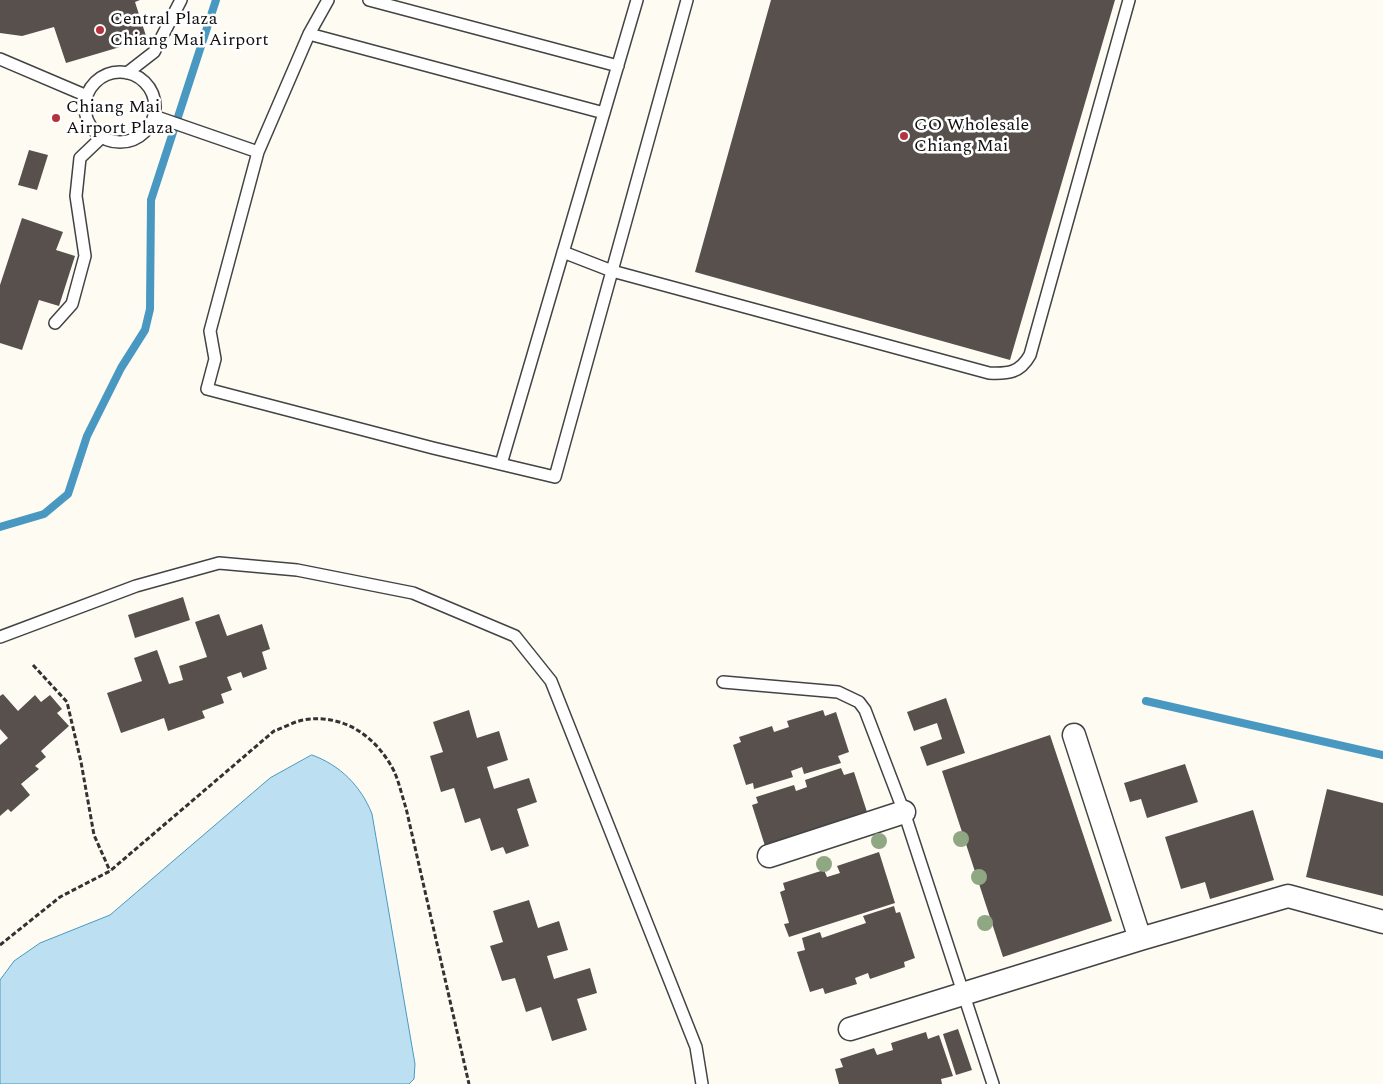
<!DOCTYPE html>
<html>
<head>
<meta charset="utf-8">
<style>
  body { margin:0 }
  canvas { display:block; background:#fefbf3 }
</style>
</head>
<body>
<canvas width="1383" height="1084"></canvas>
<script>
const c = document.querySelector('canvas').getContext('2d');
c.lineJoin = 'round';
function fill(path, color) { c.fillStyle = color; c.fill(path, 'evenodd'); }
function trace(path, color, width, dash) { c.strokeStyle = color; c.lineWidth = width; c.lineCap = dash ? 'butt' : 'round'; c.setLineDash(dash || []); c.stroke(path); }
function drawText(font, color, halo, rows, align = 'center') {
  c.font = font + ' Spectral,serif'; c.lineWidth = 5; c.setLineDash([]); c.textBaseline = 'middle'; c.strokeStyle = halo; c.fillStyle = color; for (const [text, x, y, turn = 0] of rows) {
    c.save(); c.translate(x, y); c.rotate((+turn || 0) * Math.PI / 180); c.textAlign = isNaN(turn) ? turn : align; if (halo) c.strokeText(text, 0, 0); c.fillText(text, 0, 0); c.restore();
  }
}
const water = new Path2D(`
  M312,755C340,765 361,786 372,814L415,1064L414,1079L409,1084H0V980L14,961L40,943L110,915L270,778Z`);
fill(water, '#bce0f1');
trace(water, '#4998c2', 1);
trace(new Path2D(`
  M0,527L44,514L68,494L87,436L121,368L145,330L150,309L151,200L216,0
  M1146,701L1383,755`), '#4998c2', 8);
fill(new Path2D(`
  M0,0H140L135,2L147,39L66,63L54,27L22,36L0,33Z
  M771,0H1115L1010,360L695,272Z
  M29,150L48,155L37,190L18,185Z
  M22,218L63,232L56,250L75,256L59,306L39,300L22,350L0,343V285Z
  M183,597L190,620L135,638L128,615Z
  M219,614L227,636L262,624L270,649L262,652L267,669L243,678L241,672L227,677L232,690L221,694L224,703L202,711L205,718L168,731L164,718L121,733L107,693L142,681L134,658L157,650L169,684L183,680L179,666L207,657L195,622Z
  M3,694L18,711L35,695L41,702L50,695L62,709L57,713L69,726L41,751L46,757L35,766L39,769L21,784L30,795L11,812L8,809L0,816V745L8,738L0,729V696Z
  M946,698L965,753L927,766L920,747L942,739L937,723L914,731L907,712Z
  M469,710L477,738L499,731L508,760L487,767L494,789L529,778L537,802L517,809L529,846L506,854L503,847L491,851L480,818L465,823L454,788L441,792L430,756L443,752L433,722Z
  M823,710L825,716L836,712L849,752L838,756L841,763L804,774L802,767L791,771L793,777L754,789L753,783L746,785L733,745L741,742L739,737L772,726L774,732L789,727L787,721Z
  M1050,735L1112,921L1003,957L942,771Z
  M1185,764L1198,802L1147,818L1141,799L1130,802L1124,783Z
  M841,768L844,775L854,772L867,812L856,816L858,821L765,846L752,805L758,803L756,797L794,785L796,791L807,787L805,780Z
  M1327,789L1383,803V896L1306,877Z
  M1253,810L1274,880L1210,899L1205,882L1181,889L1165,837Z
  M879,852L895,903L789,937L784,924L789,923L780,892L785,890L783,883L824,870L827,877L840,873L837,866Z
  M529,900L538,928L559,921L568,950L547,956L554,979L590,968L597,993L577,999L587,1030L552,1041L541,1007L526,1012L515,978L502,981L490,946L503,942L493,911Z
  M894,906L896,913L900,912L915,958L904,962L905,967L870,979L868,973L855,978L857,984L825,994L823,988L810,992L797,952L805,950L802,938L820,932L822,938L866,923L863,916Z
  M958,1029L972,1070L956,1075L943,1034Z
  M926,1032L928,1039L939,1035L953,1076L941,1079L942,1084H839L835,1069L843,1067L840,1059L874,1048L877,1055L893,1050L891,1043Z`), '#57504d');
const lane = new Path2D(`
  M328,0L309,34L258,152L210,331L215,359L207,389L433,448L555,477L687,0
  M369,0L618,66
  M309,34L604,113
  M0,59L87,96
  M85 107a35 35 0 1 1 70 0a35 35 0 1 1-70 0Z
  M127,73L154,52L181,0
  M154,116L258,152
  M563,252L612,271L989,373C1008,374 1020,373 1030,355L1129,0
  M55,323L72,304L85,256L76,196L80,158L102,137
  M501,464L637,0
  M0,637L136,586L219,563L297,570L413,593L515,636L551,681L696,1047L702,1084
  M723,682L838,692L859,702L865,710L904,812L993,1084`);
const street = new Path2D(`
  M1074,735L1140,939
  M769,856L904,812
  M850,1029L1140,939L1288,896L1383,922`);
trace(lane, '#434343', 14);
trace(street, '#434343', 25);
trace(new Path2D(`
  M33,665L67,702L81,762L94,835L110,871
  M0,945L60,897L110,871L274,731C283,728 293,722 303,720C343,713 376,736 394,771C399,782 402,796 406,808L469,1084`), '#323232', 3, [5, 2.5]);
trace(lane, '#fff', 11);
trace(street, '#fff', 22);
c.fillStyle = '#8fa782';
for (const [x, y] of [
  [961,839],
  [879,841],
  [824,864],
  [979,877],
  [985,923]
]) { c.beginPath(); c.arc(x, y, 8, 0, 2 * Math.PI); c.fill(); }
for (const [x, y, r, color] of [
  [100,30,5,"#b43340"],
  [56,118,5,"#b43340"],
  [904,136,5,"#b43340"]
]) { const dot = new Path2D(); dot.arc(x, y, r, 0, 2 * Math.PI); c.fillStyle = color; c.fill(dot); trace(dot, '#fff', 2); }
drawText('18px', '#101010', '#fff', [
  ["Central Plaza",110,20],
  ["Chiang Mai Airport",110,41],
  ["Chiang Mai",66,108],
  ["Airport Plaza",66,129],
  ["GO Wholesale",914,126],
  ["Chiang Mai",914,147]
], 'left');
</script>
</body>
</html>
